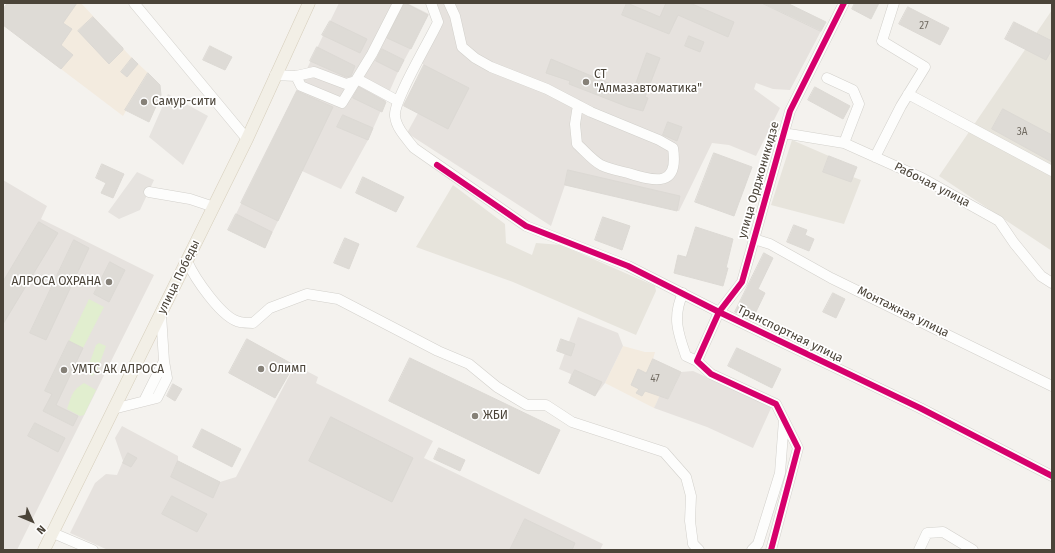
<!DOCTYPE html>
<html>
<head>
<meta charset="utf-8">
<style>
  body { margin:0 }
  #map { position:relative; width:1055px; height:553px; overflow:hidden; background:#f4f2ee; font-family:"Fira Sans",sans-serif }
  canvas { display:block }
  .frame { position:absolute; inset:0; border:4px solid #4b4439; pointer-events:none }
  .north { position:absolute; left:12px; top:501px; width:40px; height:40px; -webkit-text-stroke:3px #fff; paint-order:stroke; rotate:134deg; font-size:11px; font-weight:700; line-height:16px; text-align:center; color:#4b4439 }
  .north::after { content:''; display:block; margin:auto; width:14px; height:18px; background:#4b4439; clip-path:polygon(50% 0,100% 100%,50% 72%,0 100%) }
</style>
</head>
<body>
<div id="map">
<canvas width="1055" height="553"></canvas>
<div class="frame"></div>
<div class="north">N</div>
</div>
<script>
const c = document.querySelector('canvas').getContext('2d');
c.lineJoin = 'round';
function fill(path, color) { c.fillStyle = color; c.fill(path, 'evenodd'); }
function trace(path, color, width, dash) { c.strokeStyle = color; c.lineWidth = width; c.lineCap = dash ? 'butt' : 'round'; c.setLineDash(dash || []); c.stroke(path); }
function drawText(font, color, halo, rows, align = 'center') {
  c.font = font + ' "Fira Sans",sans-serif'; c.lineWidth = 3.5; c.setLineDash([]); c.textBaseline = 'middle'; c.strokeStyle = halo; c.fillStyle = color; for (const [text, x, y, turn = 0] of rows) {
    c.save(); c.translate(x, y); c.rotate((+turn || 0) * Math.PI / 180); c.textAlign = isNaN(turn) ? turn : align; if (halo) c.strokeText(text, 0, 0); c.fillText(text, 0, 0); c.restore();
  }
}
fill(new Path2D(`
  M1052,10V251L939,176Z
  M792,140L829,156L853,177L861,180L844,224L771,205Z
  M453,185L505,224L506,243L532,255L536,243L561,245L655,286L656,291L636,335L513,282L416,247Z`), '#e7e4dc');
fill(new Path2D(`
  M8,3H81L130,56L148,73L123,116L3,25V9Z
  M623,346L645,352H655L653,359L681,372L668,399L660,396L654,408L605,383Z`), '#f3ebdf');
fill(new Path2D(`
  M339,3H407L429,14L398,72L368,140L341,189L302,171L265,248L236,214Z
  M436,3H762L821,31L790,90L773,89L756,83L754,89L780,108L756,156L729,145L712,143L679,211L565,185L551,226L407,133L418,113L403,105L424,65L420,62L442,17Z
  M3,180L47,206L41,219L154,275L17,550H3Z
  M578,317L618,333L623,346L605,383L595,396L569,383L571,374L559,369Z
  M295,365L318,377L316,383L433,441L424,458L603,544L600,550H108L70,533L95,483L106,474L117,475L123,461L115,438L122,426L178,456V461L220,482L236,477Z
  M693,371L772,406L753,448L707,427L654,408L660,395L668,399L681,372Z`), '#e6e2de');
fill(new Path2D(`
  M89,299L104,307L83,348L69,341Z
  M99,343L106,346L97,371L92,376L88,373L87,370L96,345Z
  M84,383L96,390L84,415L80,416L67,409C72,396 71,391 84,383Z`), '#e1eecf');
fill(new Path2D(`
  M168,94L208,116L183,165L149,137Z
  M137,172L154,180L140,210L119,219L108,212Z`), '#e6e3df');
const building = new Path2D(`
  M8,3H77L63,23L72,29L61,45L73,55L61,69L3,25V9Z
  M405,3L428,15L411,49L387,38Z
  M627,3L660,17L666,3H690L734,22L728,37L678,15L669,34L622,15Z
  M762,3H787L826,22L821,31Z
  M855,3H879L871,19L852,9Z
  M908,7L949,28L940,45L899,24Z
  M93,17L123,48V50L109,64L78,31Z
  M330,21L367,39L360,53L322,35Z
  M1014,22L1052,41V49L1046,60L1005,39Z
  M689,36L704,42L700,52L685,46Z
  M210,46L232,57L225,70L203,60Z
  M317,47L355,66L351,76L346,77L310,61Z
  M382,49L404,60L398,72L376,61Z
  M647,53L660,58L645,97L648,98L643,111L628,107L569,84L570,81L546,73L551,59L632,93Z
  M132,58L138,64L127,77L121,72Z
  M424,65L469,88L448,129L404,106Z
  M148,73L160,85L161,95L149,122L125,110Z
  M359,87L386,102L382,112L353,98Z
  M815,87L850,106L843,119L808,100Z
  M297,91L333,107L278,221L241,203Z
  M1003,109L1052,135V162L992,129Z
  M343,115L373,128L368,140L337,127Z
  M668,122L682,127L677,141L663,135Z
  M714,153L752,167L734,216L695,202Z
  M829,156L857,167L851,182L823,172Z
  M102,164L124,174L113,198L101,193L106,183L96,178Z
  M568,170L680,196L677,211L565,185Z
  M363,177L404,197L396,212L356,193Z
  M236,214L272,232L265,248L228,230Z
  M603,217L630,226L622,250L595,240Z
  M39,222L58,233L3,324V282Z
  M794,225L807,230L805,235L814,239L809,251L787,242Z
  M696,227L733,239L726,268H728L723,286L674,273L678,255L686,257Z
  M345,238L359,244L349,269L334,263Z
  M74,240L89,248L46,340L30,333Z
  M764,253L773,258L758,289L765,293L752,320L735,312Z
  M110,262L125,270L109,302L94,294Z
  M833,293L845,299L836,318L823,312Z
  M247,339L294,365L275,398L229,373Z
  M561,339L575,344L571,356L557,351Z
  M69,341L83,348L56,405L78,416L73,426L43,411L52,394L45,391Z
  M737,348L781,369L772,388L728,366Z
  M410,358L560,430L539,474L389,401Z
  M653,359L681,372L668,399L645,391L642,396L636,393L639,389L631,385L638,369L646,373Z
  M575,370L602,382L595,396L569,383Z
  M173,384L182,389L175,401L167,396Z
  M331,417L413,458L392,502L309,461Z
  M35,423L65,438L58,452L28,436Z
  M202,429L241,449L232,467L193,447Z
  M439,448L465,460L460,471L434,459Z
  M128,453L137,458L131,467L123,463Z
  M178,461L220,482L213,498L171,477Z
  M172,496L207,514L197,532L162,514Z
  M525,519L575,543L572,550H510Z`);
fill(building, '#dedbd6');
trace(building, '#dcd9d4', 1);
const minor = new Path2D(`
  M134,3L247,139
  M431,3L438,22C430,40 393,101 395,116C396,128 407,139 414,148L526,226L628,266L719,312L920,408L1052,476
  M449,3L455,16L462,47L475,58L491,67L547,89L591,112L659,140L673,148C679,187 656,182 628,173C620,171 609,169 601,165C592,160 585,151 577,144L575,124L578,105
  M275,75L296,76L314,72L346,84L359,80L398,101
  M296,76L301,86L342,103L372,54L398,3
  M827,78L853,90L859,104L844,143
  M908,94L1052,171
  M783,133L844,143L922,178L999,221L1014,243L1041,276L1052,283
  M875,157L901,106L925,67L882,41L894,3
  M149,192L190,199L214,207
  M754,239L770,244L831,278L1052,386
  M187,261C194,277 222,319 240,322C244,323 249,323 253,323L270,308L307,294L338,299L438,351L469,364L497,387L527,405H546L572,422L664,452L686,477L691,496L690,521L693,544L699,550
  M683,293C672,317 678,333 686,356L697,361L711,374L776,404L798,448L771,550
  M697,361L719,312L742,282L790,111L844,3
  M144,401L164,361
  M113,409L157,398L167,378L164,361L161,314
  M53,533L93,550
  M752,550L758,544L780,473L784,420
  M919,550L927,533L943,532L973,550`);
const major = new Path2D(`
  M44,550L247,139L309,3`);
trace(minor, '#d2d0cb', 11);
trace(major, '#d6cebb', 13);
trace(minor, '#fdfdfc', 10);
trace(major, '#f2efe6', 12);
trace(new Path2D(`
  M437,165L526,226L628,266L719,312L920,408L1052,476
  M771,550L798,448L776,404L711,374L697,361L719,312L742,282L790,111L844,3`), '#d6006c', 6);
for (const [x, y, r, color] of [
  [586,82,4,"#868178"],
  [144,102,4,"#868178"],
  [109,282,4,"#868178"],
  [261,369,4,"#868178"],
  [64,370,4,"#868178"],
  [475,416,4,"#868178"]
]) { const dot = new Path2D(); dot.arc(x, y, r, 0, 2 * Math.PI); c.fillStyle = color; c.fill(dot); trace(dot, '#fff', 1.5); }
drawText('10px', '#706a61', null, [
  ["27",924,26],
  ["3А",1022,132],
  ["47",655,379]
]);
drawText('12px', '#4b4439', '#fff', [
  ["СТ",594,75],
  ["\"Алмазавтоматика\"",594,89],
  ["Самур-сити",152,102],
  ["АЛРОСА ОХРАНА",101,282,"right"],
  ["Олимп",269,369],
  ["УМТС АК АЛРОСА",72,370],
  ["ЖБИ",483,416]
], 'left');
drawText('12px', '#4b4439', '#fff', [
  ["улица Орджоникидзе",759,180,-74],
  ["Рабочая улица",932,185,27],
  ["улица Победы",179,277,-64],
  ["Монтажная улица",903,312,26],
  ["Транспортная улица",790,334,26]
]);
</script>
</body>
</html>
